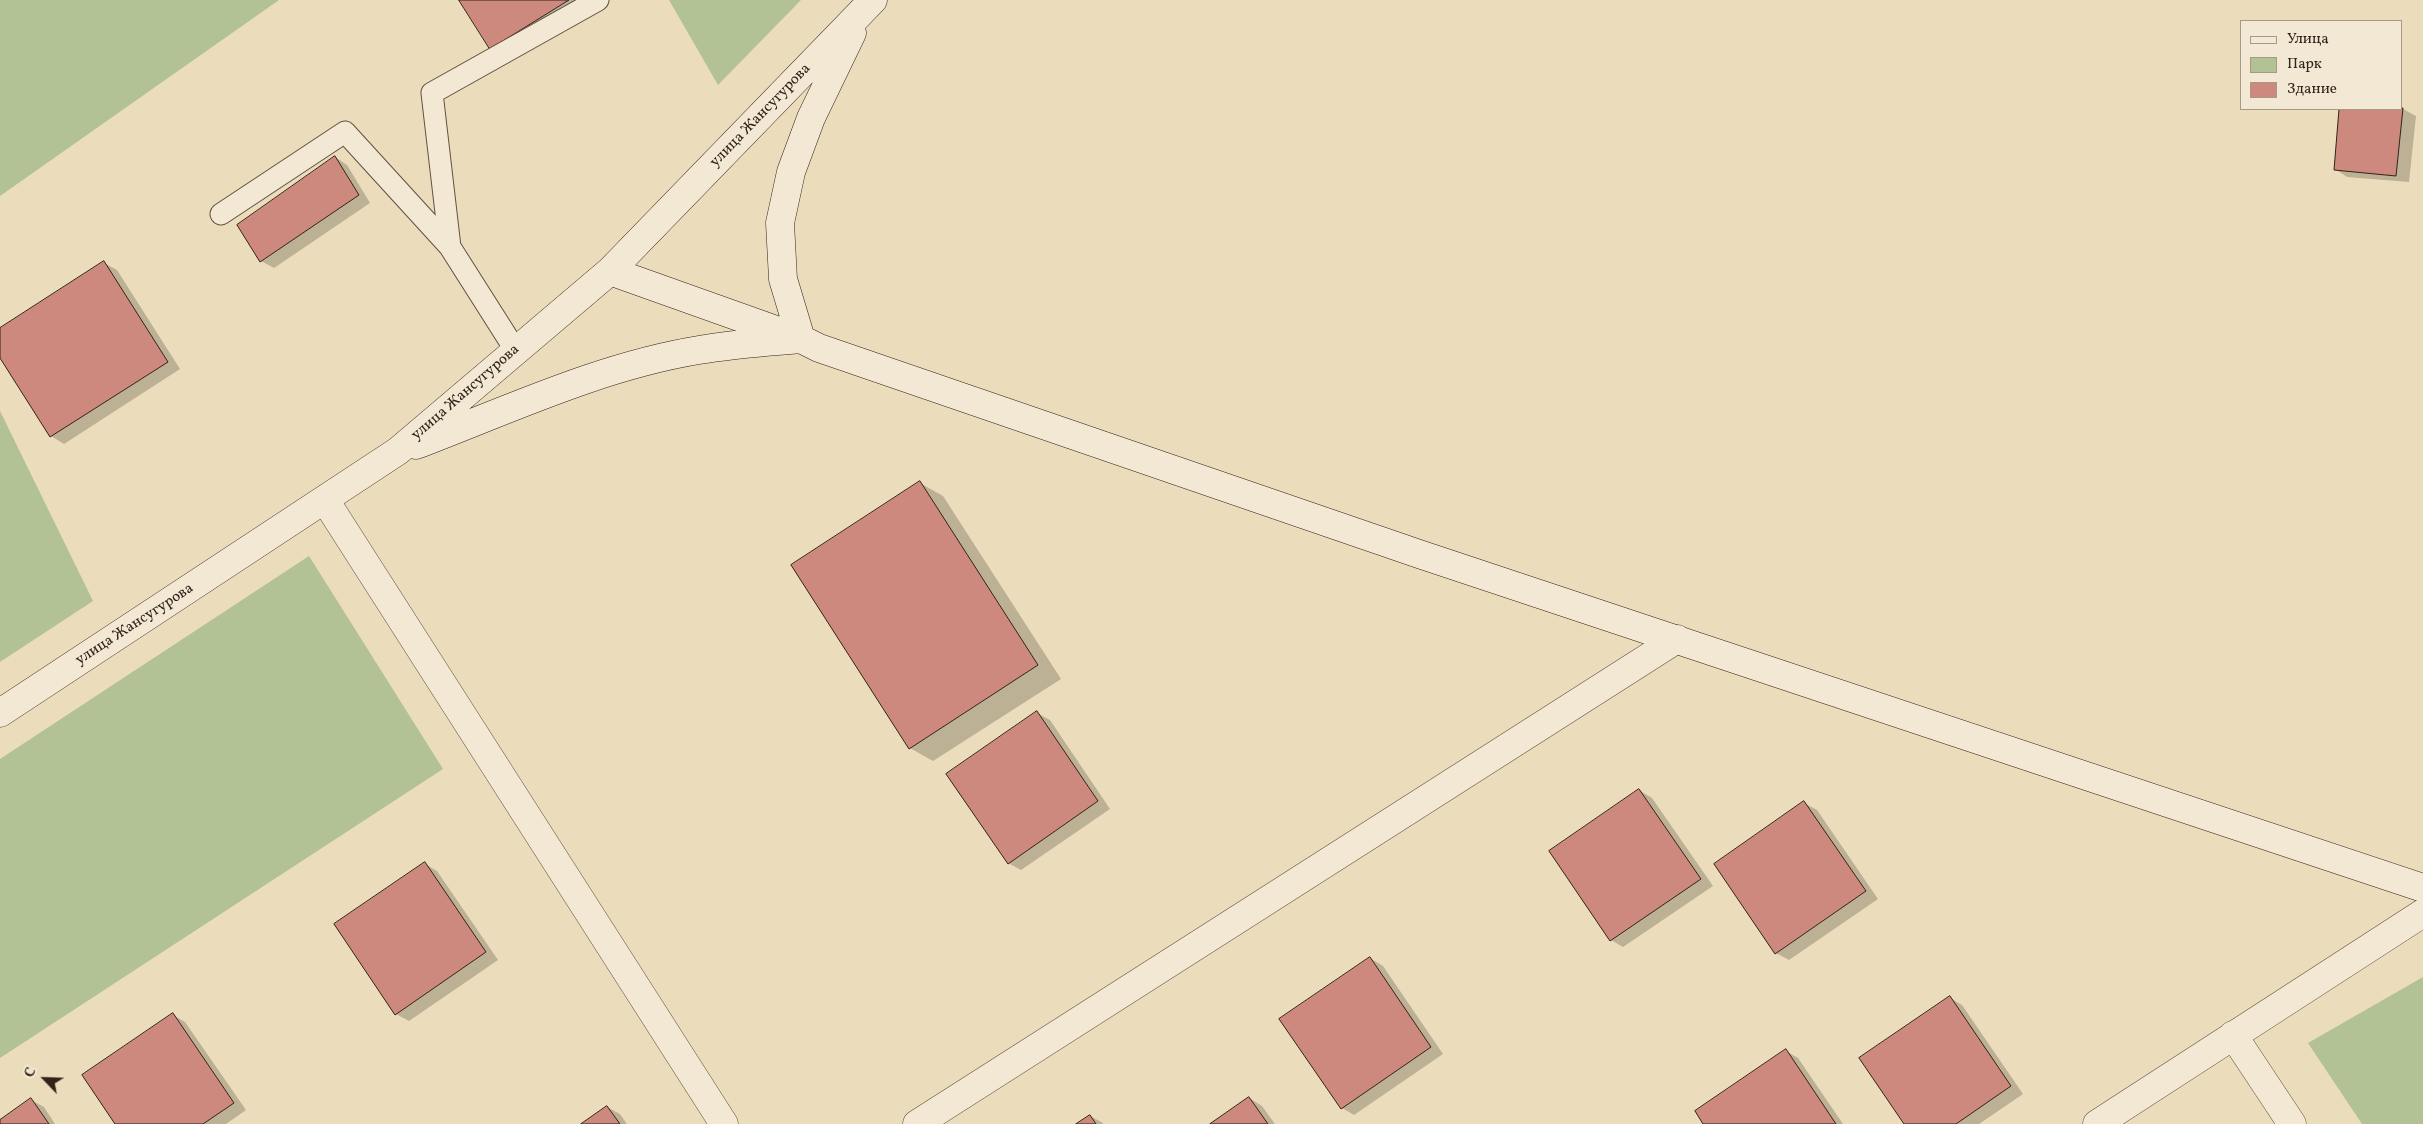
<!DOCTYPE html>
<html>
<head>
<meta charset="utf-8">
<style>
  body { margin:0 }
  #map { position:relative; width:2423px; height:1124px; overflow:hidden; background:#ebdcbb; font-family:Vollkorn,serif }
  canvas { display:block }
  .legend { position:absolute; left:2240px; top:20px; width:162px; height:90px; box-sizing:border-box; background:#f2e8d3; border:1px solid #a69989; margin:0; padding:6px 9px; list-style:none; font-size:15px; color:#33221a }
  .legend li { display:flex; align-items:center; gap:10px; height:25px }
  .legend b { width:25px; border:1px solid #a69989 }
  .north { position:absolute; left:20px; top:1054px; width:50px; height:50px; -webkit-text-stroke:4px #f2e8d3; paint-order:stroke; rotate:294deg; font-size:14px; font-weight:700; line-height:20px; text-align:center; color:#33221a }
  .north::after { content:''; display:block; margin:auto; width:18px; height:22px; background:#33221a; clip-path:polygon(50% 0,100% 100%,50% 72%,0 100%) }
</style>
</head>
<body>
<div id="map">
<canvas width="2423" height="1124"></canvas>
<ul class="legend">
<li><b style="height:6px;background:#f2e8d3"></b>Улица</li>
<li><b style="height:14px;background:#b2c294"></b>Парк</li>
<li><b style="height:14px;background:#cd897d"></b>Здание</li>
</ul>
<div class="north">С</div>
</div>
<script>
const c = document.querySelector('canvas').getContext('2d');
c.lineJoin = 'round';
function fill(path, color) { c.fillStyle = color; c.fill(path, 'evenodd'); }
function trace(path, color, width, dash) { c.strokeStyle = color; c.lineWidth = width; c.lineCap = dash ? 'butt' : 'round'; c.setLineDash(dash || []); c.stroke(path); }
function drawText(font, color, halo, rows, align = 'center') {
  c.font = font + ' Vollkorn,serif'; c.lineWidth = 4.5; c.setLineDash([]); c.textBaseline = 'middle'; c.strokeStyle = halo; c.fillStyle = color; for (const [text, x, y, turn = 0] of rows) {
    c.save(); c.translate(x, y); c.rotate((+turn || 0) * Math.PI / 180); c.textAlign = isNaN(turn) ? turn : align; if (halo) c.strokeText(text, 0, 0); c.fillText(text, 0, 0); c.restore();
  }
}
fill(new Path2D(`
  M0,0H279L0,196Z
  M669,0H801L718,85Z
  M0,411L93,601L0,662Z
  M309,556L443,769L0,1058V759Z
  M2423,977V1124H2362L2308,1043Z`), '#b2c294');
fill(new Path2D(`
  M460,0H605L509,59Z
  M2341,109H2403L2416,116L2409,182L2347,177L2335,169Z
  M335,157L347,165L370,203L274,268L261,261Z
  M104,263L117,270L180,369L64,444L51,436L0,356V330Z
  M920,483L943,496L1061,679L933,761L910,748Z
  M1037,713L1050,720L1110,809L1021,870L1008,863Z
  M1639,790L1652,798L1713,886L1623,947L1611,940Z
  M1804,803L1817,810L1878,899L1789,960L1776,953Z
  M425,864L437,871L498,960L409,1021L396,1014Z
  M1370,958L1383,966L1443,1054L1354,1115L1342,1108Z
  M1950,998L1962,1005L2023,1094L1979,1124H1905Z
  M173,1015L185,1022L246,1110L226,1124H117Z
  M1786,1051L1798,1058L1843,1124H1705Z
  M1249,1098L1262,1106L1275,1124H1212Z
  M31,1100L44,1107L55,1124H0V1121Z
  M607,1107L620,1114L627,1124H583Z
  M1090,1116L1103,1123V1124H1079Z`), '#0003');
const building = new Path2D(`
  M459,0H569L490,49Z
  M2402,108H2403L2396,176L2334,170L2339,109Z
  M335,156L359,195L260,262L237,225Z
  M104,261L168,362L50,437L0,358V328Z
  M920,481L1038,665L909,749L791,565Z
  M1037,711L1098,801L1008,864L946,774Z
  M1639,789L1701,879L1610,941L1549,851Z
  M1804,801L1866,891L1775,954L1714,864Z
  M425,862L486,952L395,1015L334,924Z
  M1370,957L1431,1047L1341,1109L1279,1019Z
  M1950,996L2011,1086L1956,1124H1904L1859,1058Z
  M173,1013L234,1103L203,1124H115L82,1075Z
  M1786,1049L1836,1124H1703L1695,1111Z
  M1249,1097L1268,1124H1210Z
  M31,1098L49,1124H0V1120Z
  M607,1106L620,1124H581Z
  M1090,1115L1096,1124H1076Z`);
fill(building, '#cd897d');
trace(building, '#33221a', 1);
const lane = new Path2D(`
  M221,214L345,132L450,247
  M516,351L450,247L432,93L598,0`);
const street = new Path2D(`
  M325,500L724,1124
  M2233,1035L2292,1124
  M917,1124L1677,639
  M2097,1124L2423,913`);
const secondary = new Path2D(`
  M610,271L801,339L819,348L1422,555L2423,888
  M416,445C508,410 601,366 699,350C733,344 767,342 801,339L783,279L780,223L791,172L811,118L852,33
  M0,713L398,451L610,271L873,0`);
trace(lane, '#615042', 23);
trace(street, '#615042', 29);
trace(secondary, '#33221a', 29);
trace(lane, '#f2e8d3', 21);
trace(street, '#f2e8d3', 28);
trace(secondary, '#f2e8d3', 28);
drawText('15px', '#33221a', '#f2e8d3', [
  ["улица Жансугурова",761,116,-46],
  ["улица Жансугурова",466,393,-41],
  ["улица Жансугурова",135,625,-33]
]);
</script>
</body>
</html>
